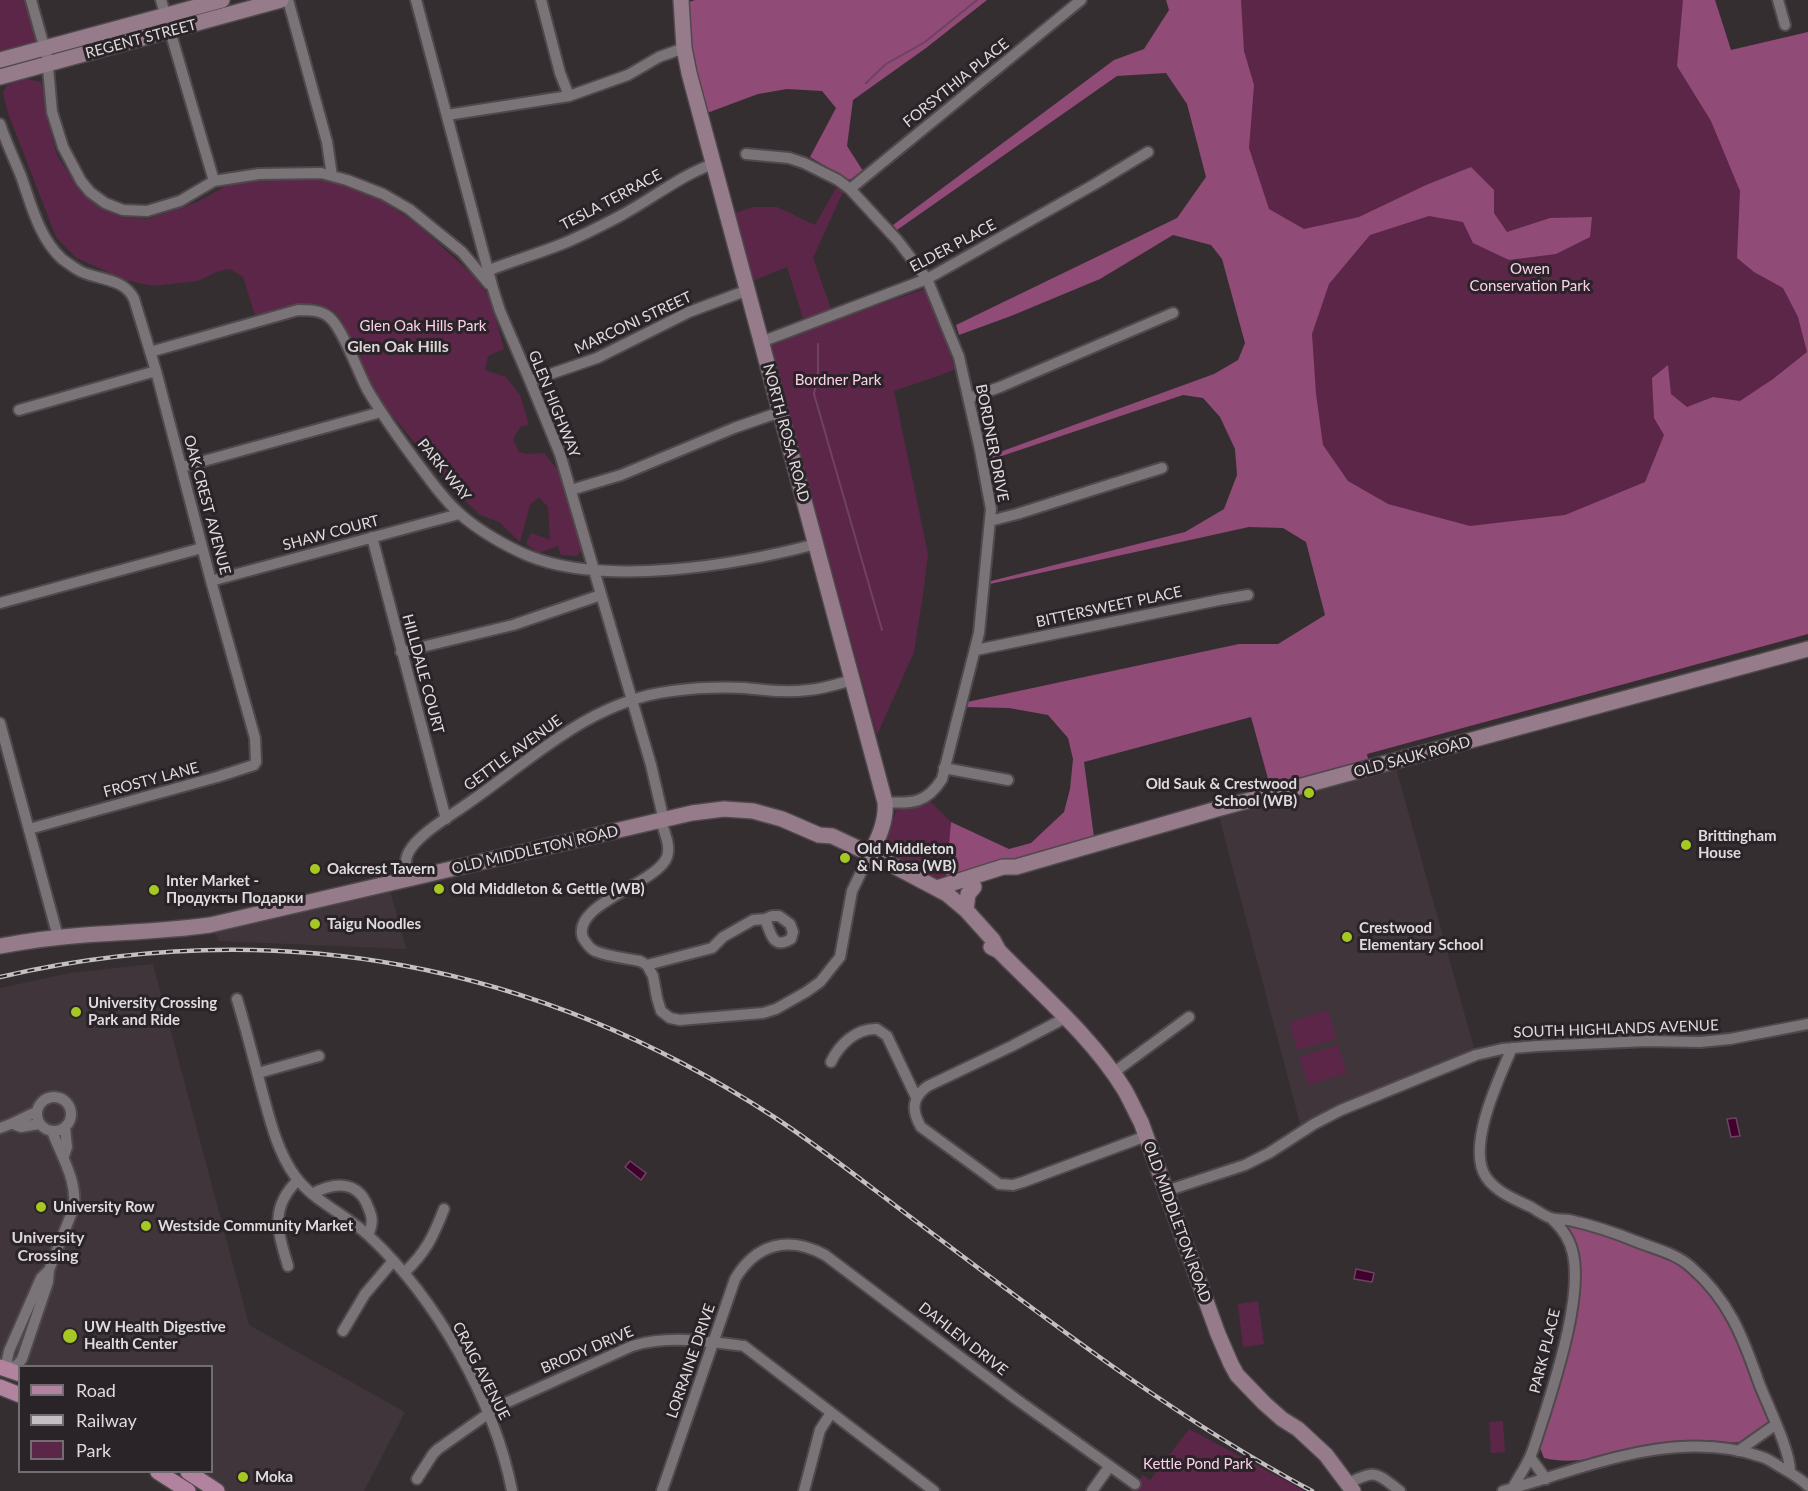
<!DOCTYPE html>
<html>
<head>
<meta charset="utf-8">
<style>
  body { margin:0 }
  #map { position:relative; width:1808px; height:1491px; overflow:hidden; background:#342e31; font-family:Lato,sans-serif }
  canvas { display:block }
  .legend { position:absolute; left:18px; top:1365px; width:195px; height:108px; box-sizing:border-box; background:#2a2428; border:2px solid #726d70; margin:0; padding:8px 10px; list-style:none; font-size:18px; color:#dfdbdd }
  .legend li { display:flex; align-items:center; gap:12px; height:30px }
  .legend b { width:30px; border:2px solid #726d70 }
</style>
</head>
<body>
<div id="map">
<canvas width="1808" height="1491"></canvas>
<ul class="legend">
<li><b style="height:8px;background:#b1839f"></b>Road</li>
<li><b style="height:8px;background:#c4bfc1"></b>Railway</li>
<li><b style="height:16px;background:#5c2649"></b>Park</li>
</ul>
</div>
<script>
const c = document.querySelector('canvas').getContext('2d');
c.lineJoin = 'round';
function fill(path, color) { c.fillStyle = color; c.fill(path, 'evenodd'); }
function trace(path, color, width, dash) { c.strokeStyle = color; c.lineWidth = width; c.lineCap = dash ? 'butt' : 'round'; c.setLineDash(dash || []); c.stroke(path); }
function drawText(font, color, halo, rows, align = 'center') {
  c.font = font + ' Lato,sans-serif'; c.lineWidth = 6; c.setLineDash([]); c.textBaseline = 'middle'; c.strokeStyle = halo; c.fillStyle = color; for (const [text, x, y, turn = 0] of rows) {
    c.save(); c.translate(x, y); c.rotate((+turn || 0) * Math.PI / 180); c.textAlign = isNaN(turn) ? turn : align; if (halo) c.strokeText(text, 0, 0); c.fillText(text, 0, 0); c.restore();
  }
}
fill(new Path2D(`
  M1394,761L1476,1055L1302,1131L1217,809Z
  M388,883L406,949L219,941L210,925Z
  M153,964L249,1325L405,1412L364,1491H217L188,1472H212V1366L0,1367V988L70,973Z`), '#41353c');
fill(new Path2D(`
  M0,0H31L45,49L0,60Z
  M1171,0H1715L1731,50L1808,32V634L1367,754Z
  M26,79L41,82L44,93L45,111L57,155L82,194L120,217L148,219L197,202L233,182L283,177L332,181L373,195L416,223L473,275L490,298L504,349L488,356L485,370L506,377L520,395L529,425L521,426L513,439L519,452L527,454L544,453L558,470L582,550L577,556L561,555L558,546L539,553L526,544L531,533L550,540L548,507L539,497L530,505L520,542L499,522L480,515L449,485L379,399L341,319C338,316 334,311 331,309C311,299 276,311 255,315L243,277L230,269L219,271L198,281L153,286L125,280L75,257L56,237L8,113L3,93L7,85Z
  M836,188L843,192L813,258L835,320L925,289L941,322L955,370L894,391L928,554L923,594L914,652L877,735L770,346L807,331L787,267L753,281L735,213L754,207H777L815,225Z
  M930,801L951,822L946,877L937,881L886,854L884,847L896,811L901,808L918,806Z
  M1328,1010L1336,1039L1297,1050L1289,1022Z
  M1338,1045L1347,1073L1308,1085L1299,1057Z
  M1258,1301L1264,1344L1243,1347L1238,1304Z
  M1503,1421L1505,1452L1491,1453L1489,1422Z
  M1189,1429L1305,1491H1131L1143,1475L1150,1480Z`), '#5c2649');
fill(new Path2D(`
  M695,0H987L926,48L853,100L847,146L865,174L855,180L847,179L810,157L836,108L822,91L787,89L758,94L707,113L691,46L689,2Z
  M1166,0H1241L1244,51L1254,85L1249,148L1269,209L1304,229L1359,217L1426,185L1471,167L1494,190V213L1507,232L1550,218L1592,217L1590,237L1556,254L1509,260L1473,243L1463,222L1429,216L1370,235L1329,284L1312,334L1316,394L1323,445L1348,481L1388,504L1470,526L1565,515L1645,482L1664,435L1654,418L1652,378L1668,365L1671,394L1687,407L1713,397L1740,401L1773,379L1807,352L1798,317L1783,288L1754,272L1737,258L1740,191L1711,121L1677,66L1683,0H1715L1731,50L1808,32V634L1367,754L1368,759L1270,786L1251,717L1084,762L1094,837L946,877L951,822L1009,849L1031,843L1064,812L1070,789L1073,759L1068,738L1048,715L1009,708L966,707L967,702L1239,644H1278L1325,615L1306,542L1283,528L1249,527L990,584L991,581L1185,532L1224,509L1237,475L1235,449L1220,417L1203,398L1183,395L987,461L986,457L1214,374L1238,360L1245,343L1222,259L1211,245L1173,235L1100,279L1011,316L959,335L956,325L1177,218L1206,177L1187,104L1166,73L1117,76L897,230L893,225L1114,60L1144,49L1169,10Z
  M1561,1223L1626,1240L1689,1269L1709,1290L1739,1337L1769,1420V1425C1762,1430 1754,1438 1746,1441C1731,1445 1715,1439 1700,1440C1685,1441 1669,1443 1654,1445C1617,1451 1581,1467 1544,1458L1540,1448L1551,1404L1578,1260Z`), '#904b76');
const water = new Path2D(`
  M1736,1118L1740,1136L1731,1137L1727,1119Z
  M630,1161L646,1173L641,1180L625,1167Z
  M1356,1269L1374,1273L1372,1282L1354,1279Z`);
fill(water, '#3f002d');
trace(water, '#6f4262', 1.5);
trace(new Path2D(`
  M866,83L886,64L925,42L977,0
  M818,344V372L814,394L882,630`), '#6f4262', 2);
const street = new Path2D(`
  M31,0L47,57L52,112L63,147L81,181L90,192L105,203L123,210L147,211L180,201L214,181L259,174L321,173L347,180L383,194L409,209L462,252L489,284
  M161,0L214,181
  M288,0L327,142L332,176
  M416,0L493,289L500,311L530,381L560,454L651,765L664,821
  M541,0L560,73L569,96
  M1778,0L1785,25
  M447,115L569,96L628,75L659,57L684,48
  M0,124C6,142 14,159 21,176C31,204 39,238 62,259C68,263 75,269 82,272C99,280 124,278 134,299L156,371L211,581L255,738L256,762L254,765L217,777L29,829
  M746,154L789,158L804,163L838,180L850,189L898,241L927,279L959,357L980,450L991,509L979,633L942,779C927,803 912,804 885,802
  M850,189L1081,0
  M487,271C512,261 537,254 562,244C582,236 601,226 620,216C652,199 679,176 713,164
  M761,342L927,279L1095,184L1148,152
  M150,352L298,310C308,310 321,310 329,317C342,327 358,372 367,389C382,415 400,440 418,464C431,481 443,499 459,513C476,529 507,547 529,556C606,587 737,565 816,544
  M530,381L597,358L689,312L748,290
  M969,398L1000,387L1173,313
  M19,410L156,371
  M182,467L381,412
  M571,490L621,475L734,428L780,412
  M990,521L1017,514L1162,468
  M372,537L446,819
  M211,581L459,514
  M0,603L202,548
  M976,650L1219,600L1248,595
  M401,652L513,625L601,595
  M0,723L58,937
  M944,768L1008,780
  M410,878C408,873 406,866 406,861C407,840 449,817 464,806C530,761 589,701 672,691C695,688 721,687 745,688C766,690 786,693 808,690C823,689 838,684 852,680
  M647,965L653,976L657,998L661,1011L670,1018L680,1020L739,1015L763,1013L776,1009L806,992L820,982L840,957L852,891L866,862
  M647,965L640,961C626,958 609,957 595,951C590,949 586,943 583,938C570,904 657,884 667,857C671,845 664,832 661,821
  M647,965L712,948L723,937L753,920L765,919L772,916H779L790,924L793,932L791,939C772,950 771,933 765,919
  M237,999C246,1029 254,1060 262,1091C270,1120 277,1151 295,1176C314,1202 346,1214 369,1236C436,1298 495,1402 512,1491
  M1065,1018L1012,1046L928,1086C912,1097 911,1110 921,1127L999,1184L1013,1185L1023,1182L1146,1136
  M1512,1048C1499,1078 1466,1147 1486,1177C1496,1192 1516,1200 1531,1207C1538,1211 1544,1216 1551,1218C1556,1220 1563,1219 1569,1220C1592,1225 1616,1233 1638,1242C1656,1249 1677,1254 1691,1267C1729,1300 1743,1337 1759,1383C1767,1404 1791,1452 1790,1472
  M831,1062C839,1045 856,1028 877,1029L887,1036L916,1097
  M258,1073L319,1056
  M1113,1073L1189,1017
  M37 1114a17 17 0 1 1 34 0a17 17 0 1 1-34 0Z
  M13,1124L21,1127L39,1124
  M0,1128C13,1124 24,1117 36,1112
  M64,1156L67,1147L65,1128
  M1166,1191L1245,1165L1269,1153L1314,1124L1341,1110L1476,1055L1502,1049L1537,1046L1647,1041L1700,1042L1730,1039L1808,1024
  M312,1194C334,1182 358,1180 368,1207C373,1218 373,1224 368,1235
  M288,1266C278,1232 269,1208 298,1180
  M49,1270L41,1278L9,1351L7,1360L9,1371L18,1364L22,1359L48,1282L49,1270L74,1207C77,1179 61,1156 52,1131
  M404,1273C426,1252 433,1237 444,1209
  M343,1331L365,1294L393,1261
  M1738,1451L1775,1425
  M1530,1457L1546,1479
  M417,1479L433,1454L438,1449L499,1406L632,1346C668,1335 707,1341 744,1346L934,1491
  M1349,1483C1377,1469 1376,1473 1400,1491
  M1512,1489C1518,1478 1525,1468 1530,1457C1536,1443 1540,1427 1545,1413C1558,1371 1582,1296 1573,1254C1570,1239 1563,1229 1552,1219
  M662,1491L735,1279C756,1244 788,1235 825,1255L1016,1399L1135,1484
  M804,1491L820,1430L831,1413
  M1092,1491L1109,1467
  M1503,1491C1586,1468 1676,1427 1762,1457C1769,1459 1775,1464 1782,1468C1791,1473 1800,1478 1808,1486`);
const secondary = new Path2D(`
  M681,0L684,48L689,73L885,802C887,823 876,843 867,861
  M0,60L222,0
  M0,77L281,0
  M937,888L1003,867H1016L1217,809L1808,649
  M966,910L968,894L974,887
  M0,946C28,941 56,937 84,935C126,932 168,931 210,925L692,813L724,809L753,811L782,819L819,835L832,836L879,858L947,894L966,910L993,940L999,951
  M991,947L999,951C1041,994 1092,1037 1124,1089C1130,1099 1135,1111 1141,1122L1218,1334L1231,1364L1237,1375L1264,1403L1282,1419L1298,1429L1326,1455L1353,1491`);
const primary = new Path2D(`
  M0,1367L20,1374
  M0,1387L20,1395
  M158,1472L188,1491
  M188,1472L217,1491`);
trace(street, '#4f494c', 14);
trace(secondary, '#4f494c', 18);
trace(primary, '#4f494c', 18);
trace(street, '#7a7377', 10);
trace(secondary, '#967b8b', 15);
trace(primary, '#b1839f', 15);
const rail = new Path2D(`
  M0,977C277,913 537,963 774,1117C823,1149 870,1187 917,1222C1044,1317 1171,1416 1312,1491`);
trace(rail, '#c4bfc1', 4.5);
trace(rail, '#2a2428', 2, [7]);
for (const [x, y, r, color] of [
  [1309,793,6,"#a5c823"],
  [1686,845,6,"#a5c823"],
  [845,858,6,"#a5c823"],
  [315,869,6,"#a5c823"],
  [439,889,6,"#a5c823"],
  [154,890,6,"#a5c823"],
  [315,924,6,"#a5c823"],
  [1347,937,6,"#a5c823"],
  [76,1012,6,"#a5c823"],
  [41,1207,6,"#a5c823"],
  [146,1226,6,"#a5c823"],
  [70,1336,8,"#a5c823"],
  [243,1477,6,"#a5c823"]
]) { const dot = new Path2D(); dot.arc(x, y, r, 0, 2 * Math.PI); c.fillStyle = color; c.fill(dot); trace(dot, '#2a2428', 2); }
drawText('15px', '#dfdbdd', '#2a2428', [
  ["REGENT STREET",141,39,-15],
  ["FORSYTHIA PLACE",956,83,-39],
  ["TESLA TERRACE",611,200,-28],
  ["ELDER PLACE",953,246,-28],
  ["MARCONI STREET",633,323,-25],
  ["GLEN HIGHWAY",554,404,68],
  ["NORTH ROSA ROAD",786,433,75],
  ["BORDNER DRIVE",992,443,79],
  ["PARK WAY",444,470,51],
  ["OAK CREST AVENUE",207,505,75],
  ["SHAW COURT",331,533,-15],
  ["BITTERSWEET PLACE",1109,607,-12],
  ["HILLDALE COURT",423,674,75],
  ["GETTLE AVENUE",513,753,-36],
  ["OLD SAUK ROAD",1412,757,-15],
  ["FROSTY LANE",151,780,-15],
  ["OLD MIDDLETON ROAD",535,850,-13],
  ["SOUTH HIGHLANDS AVENUE",1616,1029,-2],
  ["OLD MIDDLETON ROAD",1177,1222,70],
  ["DAHLEN DRIVE",963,1339,38],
  ["BRODY DRIVE",587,1350,-23],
  ["PARK PLACE",1545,1351,-76],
  ["LORRAINE DRIVE",691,1361,-71],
  ["CRAIG AVENUE",481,1371,63]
]);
drawText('15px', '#fbd1e9', '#2a2428', [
  ["Owen",1530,269],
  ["Conservation Park",1530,286],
  ["Glen Oak Hills Park",423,326],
  ["Bordner Park",838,380],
  ["Kettle Pond Park",1198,1464]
]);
drawText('bold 15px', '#dfdbdd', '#2a2428', [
  ["Old Sauk & Crestwood",1297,784,"right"],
  ["School (WB)",1297,801,"right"],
  ["Brittingham",1698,836],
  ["House",1698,853],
  ["Old Middleton",857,849],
  ["& N Rosa (WB)",857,866],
  ["Oakcrest Tavern",327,869],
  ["Inter Market -",166,881],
  ["Продукты Подарки",166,898],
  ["Old Middleton & Gettle (WB)",451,889],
  ["Taigu Noodles",327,924],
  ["Crestwood",1359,928],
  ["Elementary School",1359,945],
  ["University Crossing",88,1003],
  ["Park and Ride",88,1020],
  ["University Row",53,1207],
  ["Westside Community Market",158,1226],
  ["UW Health Digestive",84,1327],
  ["Health Center",84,1344],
  ["Moka",255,1477]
], 'left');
drawText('bold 16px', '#dcd4d8', '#2a2428', [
  ["Glen Oak Hills",398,347],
  ["University",48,1238],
  ["Crossing",48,1256]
]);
</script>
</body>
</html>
